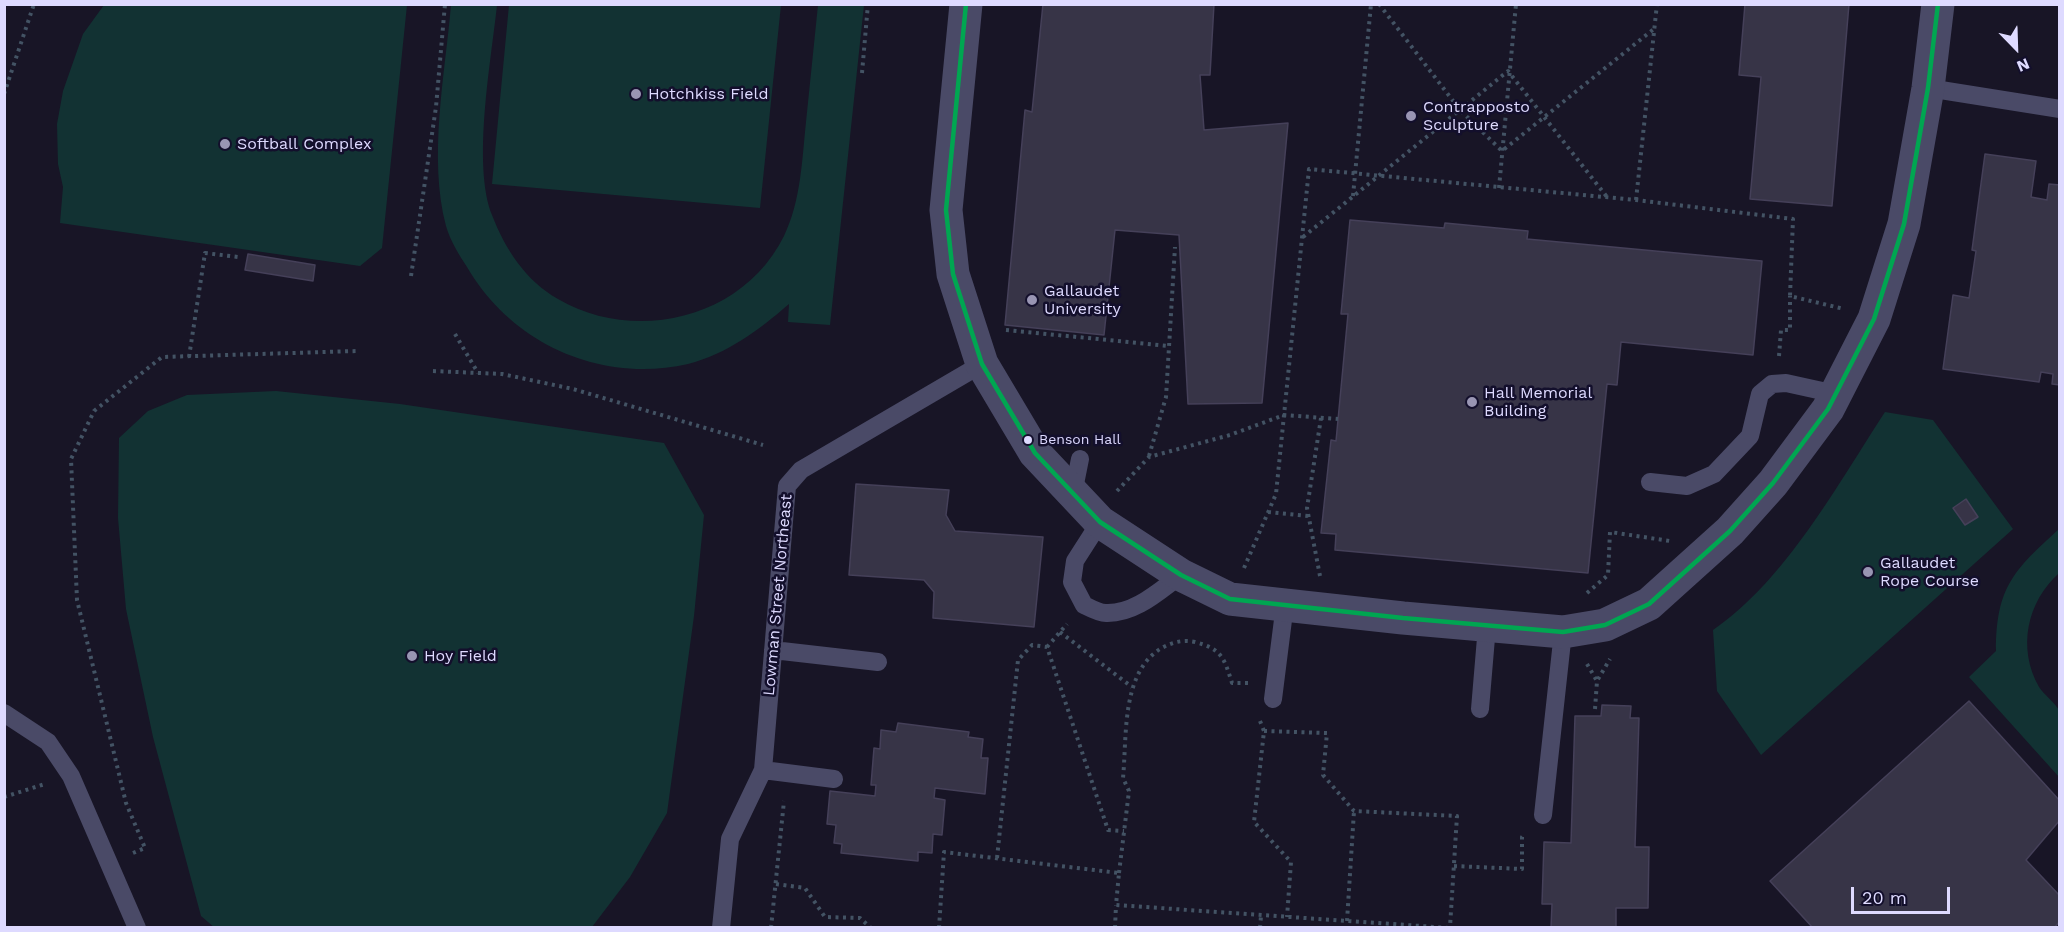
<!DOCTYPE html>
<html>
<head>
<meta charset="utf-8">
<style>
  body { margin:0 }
  #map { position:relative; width:2064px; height:932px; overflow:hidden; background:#181526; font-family:"Work Sans",sans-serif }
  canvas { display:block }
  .frame { position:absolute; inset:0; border:6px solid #dedaff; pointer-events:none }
  .north { position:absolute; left:1986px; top:18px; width:60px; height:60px; -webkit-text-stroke:4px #130f2c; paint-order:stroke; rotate:157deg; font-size:16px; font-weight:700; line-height:24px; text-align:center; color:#dedaff }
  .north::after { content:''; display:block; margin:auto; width:21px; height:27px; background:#dedaff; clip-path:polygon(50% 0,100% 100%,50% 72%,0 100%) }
  .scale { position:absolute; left:1851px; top:887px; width:99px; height:27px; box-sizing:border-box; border:3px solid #dedaff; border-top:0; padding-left:8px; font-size:18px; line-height:21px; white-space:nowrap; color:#dedaff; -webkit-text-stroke:4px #130f2c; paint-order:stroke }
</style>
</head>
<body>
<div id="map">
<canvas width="2064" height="932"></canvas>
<div class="frame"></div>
<div class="north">N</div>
<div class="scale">20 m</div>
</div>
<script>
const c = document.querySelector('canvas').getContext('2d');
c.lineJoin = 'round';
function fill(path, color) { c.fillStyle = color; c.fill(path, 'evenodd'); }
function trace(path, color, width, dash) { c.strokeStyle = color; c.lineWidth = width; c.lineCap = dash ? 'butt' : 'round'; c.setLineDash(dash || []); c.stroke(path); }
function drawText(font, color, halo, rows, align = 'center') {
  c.font = font + ' "Work Sans",sans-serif'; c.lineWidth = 5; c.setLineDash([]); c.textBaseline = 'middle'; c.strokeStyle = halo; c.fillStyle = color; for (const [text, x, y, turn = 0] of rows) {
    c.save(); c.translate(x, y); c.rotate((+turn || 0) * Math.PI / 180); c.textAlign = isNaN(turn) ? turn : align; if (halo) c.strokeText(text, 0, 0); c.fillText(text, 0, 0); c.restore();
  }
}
fill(new Path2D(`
  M104,5H407L382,248L360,266L60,223L63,187L58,164L57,124L63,91L83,34Z
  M451,5H497C491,62 472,164 492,215C505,249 526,281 558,299C635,344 743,319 784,236C801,201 802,160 806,122C810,83 814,44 818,5H864L830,325L788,322L789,304C759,330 727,354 688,364C600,384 511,343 467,267C459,255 450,240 446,226C428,157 445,75 451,5Z
  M509,5H781L760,208L492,184Z
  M276,391L400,404L664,443L704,515L694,616L667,813L630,877L592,927L215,928L201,916L153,737L126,609L118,518L119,438L148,411L187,395Z
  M1885,412L1933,420L2013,529L1761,755L1717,691L1713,630C1785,581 1838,484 1885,412Z
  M2059,529V573C2027,602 2017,648 2039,687C2044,695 2056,703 2060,712C2063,722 2060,764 2059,777L1969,677L1996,651C1996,587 2014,570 2059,529Z`), '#123233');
const building = new Path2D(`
  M1043,4H1214L1210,75H1200L1204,130L1288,123L1262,403L1188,404L1179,235L1115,230L1104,335L1005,325L1025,110L1032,112Z
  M1745,4H1849L1832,206L1750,199L1761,77L1739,75Z
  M1985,154L2036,161L2031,197L2047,200L2049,184L2060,185V385L2052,384L2053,374L2041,372L2039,382L1943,369L1953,295L1969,298L1976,251L1972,250Z
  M1350,220L1444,228L1445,223L1528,231L1527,239L1762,261L1753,355L1621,342L1617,385L1607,384L1588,573L1335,550L1336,534L1321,533L1331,440L1336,441L1348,314H1341Z
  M248,254L315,265L313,281L245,270Z
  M856,484L949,490L946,515L955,531L1043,537L1034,627L933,618L934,592L924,580L849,575Z
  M1966,499L1978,517L1965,525L1953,508Z
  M1969,701L2060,801V820L2026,860L2060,896V921L2054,928H1813L1770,881Z
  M1602,705L1631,706L1630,718H1639L1635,847H1649L1648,908H1616V928H1551L1552,904H1542L1544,842L1571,843L1575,716H1601Z
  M898,723L969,732L968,737L983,739L981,758H988L985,794L935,788L934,798L945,800L942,835L933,834L932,853L918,852V861L841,853L842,844L834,843L836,825L827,824L830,791L875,796L876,785H871L874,748L880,749L881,730L896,732Z`);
fill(building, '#373447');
trace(building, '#454059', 1.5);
trace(new Path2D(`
  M1379,4L1460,110L1502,151L1655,28
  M862,73L868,4
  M4,94L34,4
  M1499,188L1516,4
  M1353,196L1371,4
  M1636,200L1657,4
  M1303,237L1508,71L1607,197
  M411,276L436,107L445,4
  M1006,330L1169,346
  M455,334L478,373
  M1779,356L1781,330H1790V296
  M189,357L205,253L238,257
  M433,371L502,374L573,389L763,445
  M1149,456L1166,397L1175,247
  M1117,491L1149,457L1230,435L1284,415L1338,419
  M1268,512L1308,516
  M1244,568L1276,494L1309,169L1636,200L1793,219L1790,296L1844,309
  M1320,576L1307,508L1321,418
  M1587,593L1608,575L1610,532L1670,541
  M1060,632L1132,687
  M1047,647L1067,624
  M1587,664L1597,681
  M1595,709L1597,681L1610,659
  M1260,721L1264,731L1254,822L1291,862L1287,917
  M1264,731L1327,733L1323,775L1354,811L1457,816L1450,927
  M4,797L45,784
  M133,853L145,848L126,803L77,600L71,459L94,411L162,357L357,351
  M997,858L1018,660L1032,645L1047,647L1108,830L1124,831
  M1454,866L1522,869V837L1525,834
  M1119,873L1129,791L1123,778C1127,737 1121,674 1160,649C1170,643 1182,639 1195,642C1222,649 1224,658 1232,683H1251
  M776,884L805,888L825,917L860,918L871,928
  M1347,921L1354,811
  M771,928L784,801
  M939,928L944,852L1119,873L1116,905L1450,928
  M1115,928L1116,905
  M1260,928L1261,916`), '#435364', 4, [3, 4.5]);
trace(new Path2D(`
  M1928,88L2060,109
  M1650,482L1687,486L1714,474L1750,436L1760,394L1772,384L1786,383L1836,394
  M1073,494L1080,459
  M1100,522L1075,561L1072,582L1084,605C1090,608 1099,613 1106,613C1135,614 1159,591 1181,575
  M773,650L878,662
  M1273,699L1285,604
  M1480,709L1487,626
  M4,713L48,742L71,776L137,928
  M763,770L834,779
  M1543,815L1563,632
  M721,928L730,839L763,770L787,486L801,470L982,364`), '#4a4a67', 18);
trace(new Path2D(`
  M966,4L946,210L953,274L982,364L1035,453L1100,522L1181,575L1230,599L1403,618L1563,632L1605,625L1649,604L1730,531L1773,483L1828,409L1874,319L1904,224L1928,88L1938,4`), '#4a4a67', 33);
trace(new Path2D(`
  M966,4L946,210L953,274L982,364L1035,453L1100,522L1181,575L1230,599L1403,618L1563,632L1605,625L1649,604L1730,531L1773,483L1828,409L1874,319L1904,224L1928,88L1938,4`), '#00a651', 4.5);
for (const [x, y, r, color] of [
  [636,94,6,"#9995b3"],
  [1411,116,6,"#9995b3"],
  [225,144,6,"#9995b3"],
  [1032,300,6,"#9995b3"],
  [1472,402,6,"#9995b3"],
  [1028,440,5,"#dedaff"],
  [1868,572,6,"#9995b3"],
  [412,656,6,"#9995b3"]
]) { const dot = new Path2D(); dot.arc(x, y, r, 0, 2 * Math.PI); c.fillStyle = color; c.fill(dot); trace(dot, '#130f2c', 2); }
drawText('14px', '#dedaff', '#130f2c', [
  ["Benson Hall",1039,440]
], 'left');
drawText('16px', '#dedaff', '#130f2c', [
  ["Hotchkiss Field",648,94],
  ["Contrapposto",1423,107],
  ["Sculpture",1423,125],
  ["Softball Complex",237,144],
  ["Gallaudet",1044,291],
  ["University",1044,309],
  ["Hall Memorial",1484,393],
  ["Building",1484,411],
  ["Gallaudet",1880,563],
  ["Rope Course",1880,581],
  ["Hoy Field",424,656]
], 'left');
drawText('16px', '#dedaff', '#130f2c', [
  ["Lowman Street Northeast",778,595,-85]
]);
</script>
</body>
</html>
